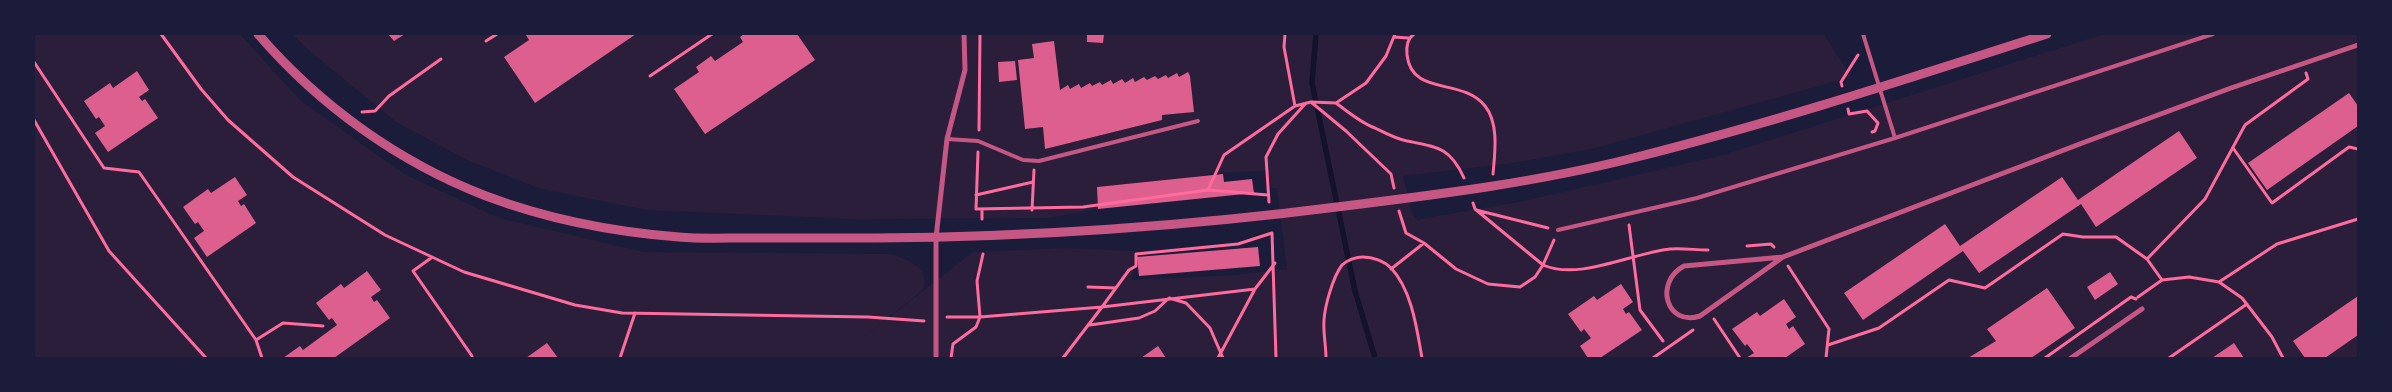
<!DOCTYPE html>
<html>
<head>
<meta charset="utf-8">
<style>
  body { margin:0 }
  #map { position:relative; width:2392px; height:392px; overflow:hidden; background:#1b1b3a; font-family:Cabin,sans-serif }
  canvas { display:block }
  .frame { position:absolute; inset:0; border:35px solid #1b1b3a; pointer-events:none }
</style>
</head>
<body>
<div id="map">
<canvas width="2392" height="392"></canvas>
<div class="frame"></div>
</div>
<script>
const c = document.querySelector('canvas').getContext('2d');
c.lineJoin = 'round';
function fill(path, color) { c.fillStyle = color; c.fill(path, 'evenodd'); }
function trace(path, color, width, dash) { c.strokeStyle = color; c.lineWidth = width; c.lineCap = dash ? 'butt' : 'round'; c.setLineDash(dash || []); c.stroke(path); }
fill(new Path2D(`
  M34,34H240L301,101L406,175L499,218L644,252L890,254C908,259 929,267 924,289L857,342L973,252L1067,248L1134,251L1132,280L1234,275L1287,269L1277,188H1272L1265,171L1210,173L1202,176L1098,187V209L1049,218L854,219L647,210L541,189L467,160L396,122L305,47L293,34H1824L1851,77L1596,148L1513,163L1403,176L1412,214L1419,222L1420,219L1524,201L1723,155L2104,34H2358V358H34Z`), '#2a1e3b');
trace(new Path2D(`
  M1316,34L1312,83L1355,291L1375,358`), '#12122b', 5.5);
fill(new Path2D(`
  M388,34H405L394,41Z
  M528,34H636L535,103L504,57L529,40L526,35Z
  M744,34H797L815,60L705,134L674,89L699,72L696,67L711,56L715,61L743,42L740,37Z
  M1087,34H1104L1103,43L1087,42Z
  M1054,41L1060,90L1068,85L1070,89L1079,84L1081,88L1090,83L1092,86L1100,82L1102,85L1111,80L1113,84L1122,79L1125,83L1133,78L1135,82L1144,77L1147,80L1155,76L1158,79L1166,75L1168,78L1177,73L1179,77L1188,72L1190,76L1194,112L1162,115V120L1045,149L1043,127L1025,129L1018,60L1034,58L1032,44Z
  M1015,61L1017,80L999,82L998,62Z
  M137,71L149,90L139,97L142,101L145,99L158,118L108,152L95,133L105,126L99,117L96,119L84,101L110,83L113,88Z
  M2349,93L2358,106V126L2267,190L2248,163Z
  M2179,131L2197,158L2096,227L2081,204L1979,273L1963,251L1863,320L1844,293L1945,224L1960,246L2062,177L2078,200Z
  M1223,174L1224,182L1252,179L1254,193L1098,209L1097,187Z
  M235,177L247,195L238,201L241,206L244,204L256,223L207,257L194,238L204,231L198,222L195,224L183,207L208,189L211,193Z
  M1258,247L1260,266L1139,276L1137,257Z
  M367,271L381,290L371,297L374,302L377,300L390,318L334,358H283L300,346L303,350L337,325L332,318L329,320L316,303L341,284L344,288Z
  M2110,272L2118,284L2095,300L2087,287Z
  M1621,284L1633,302L1623,309L1626,314L1629,312L1642,330L1600,358H1588L1580,346L1591,338L1584,329L1581,332L1568,314L1594,296L1597,300Z
  M2047,288L2075,328L2031,358H1968L1996,341L1987,329Z
  M2358,296V335L2325,358H2305L2293,341Z
  M1784,299L1796,317L1786,324L1789,329L1793,326L1805,344L1785,358H1746L1754,353L1747,344L1745,346L1732,329L1757,312L1760,316Z
  M547,343L558,358H526Z
  M2234,343L2244,358H2212Z
  M1158,346L1166,358H1141Z`), '#dd5f8e');
trace(new Path2D(`
  M161,34L201,89L228,120L293,177L385,235L464,272L575,305L622,313L868,317L924,321
  M1285,34L1284,47L1295,106
  M1414,34C1407,39 1406,46 1407,55C1412,97 1462,77 1485,106C1499,123 1495,153 1493,174
  M1394,37L1408,38
  M486,41L497,34
  M34,62L104,168L139,172L256,340
  M650,76L712,34
  M1842,86L1841,82L1858,55
  M1311,102L1346,131L1391,174L1394,188
  M1336,103C1348,112 1361,123 1375,128C1385,133 1396,139 1407,141C1437,147 1450,147 1464,178
  M1848,109L1849,114L1867,111L1878,123L1875,131L1872,132
  M362,112L375,111L389,96L441,59
  M34,120L109,251L206,358
  M979,130L980,34
  M2233,148L2272,203L2349,147L2358,149
  M978,152L976,209L1083,207L1208,190L1224,155L1295,106L1311,102L1336,103L1366,83L1386,56L1395,34
  M1208,190L1268,195
  M976,195L1033,182
  M1269,202L1266,157L1278,134L1306,103
  M1473,203L1475,209L1543,265C1579,281 1632,253 1670,249C1682,248 1696,250 1708,250
  M982,209V219
  M1032,210L1034,170
  M1476,210L1548,228
  M1399,211L1406,233L1424,243L1456,269L1488,284L1520,287L1535,277L1543,265L1554,240
  M1629,225L1640,310L1663,341
  M1272,233L1276,358
  M1747,246L1771,244L1774,247
  M431,258L413,271L472,356
  M1788,266L1829,329L1826,358
  M1391,269L1424,243
  M2219,282L2189,277L2162,280L2147,259L2205,199L2245,125L2308,79L2306,73
  M1088,287L1116,288
  M2138,297L2162,280
  M947,317H980L1102,307L1129,270L1136,266V254L1238,244L1272,233
  M1714,319L1740,358
  M1090,325L1139,318L1155,311L1169,298L1186,303L1210,328L1223,358
  M1828,345L1879,328L1949,280L1985,288L2063,234L2083,237H2116L2147,259
  M262,358L256,340L283,323L323,326
  M620,358L635,313
  M951,358L953,344L976,327L980,317L977,281L983,254
  M1063,358L1102,307L1255,289
  M1218,358L1255,289L1275,263
  M1326,358C1326,346 1323,332 1324,320C1325,305 1333,277 1342,265C1347,260 1356,257 1363,257C1373,257 1384,261 1391,268C1412,290 1417,330 1422,358
  M1653,358L1693,330
  M2045,358L2131,297L2136,299
  M2169,358L2247,304
  M2283,358L2272,337L2242,298L2219,282L2277,244L2358,219`), '#ff6b9d', 3);
trace(new Path2D(`
  M1863,34L1895,138
  M947,139L978,141L1023,160L1039,161L1198,121
  M1558,230L1697,198L1895,138L2213,34`), '#c65784', 4);
trace(new Path2D(`
  M1783,257L1684,266C1654,282 1666,327 1700,316L1783,257L2085,142L2231,88L2358,45
  M936,358V238L947,139L965,70L964,34
  M2071,358L2142,309`), '#c65784', 5);
trace(new Path2D(`
  M258,34C319,105 398,162 486,196C547,219 613,232 679,237C700,239 723,238 744,238C788,238 832,238 876,238C1033,237 1189,226 1345,206C1442,194 1538,182 1633,158C1773,123 1910,78 2047,34`), '#c65784', 9);
</script>
</body>
</html>
